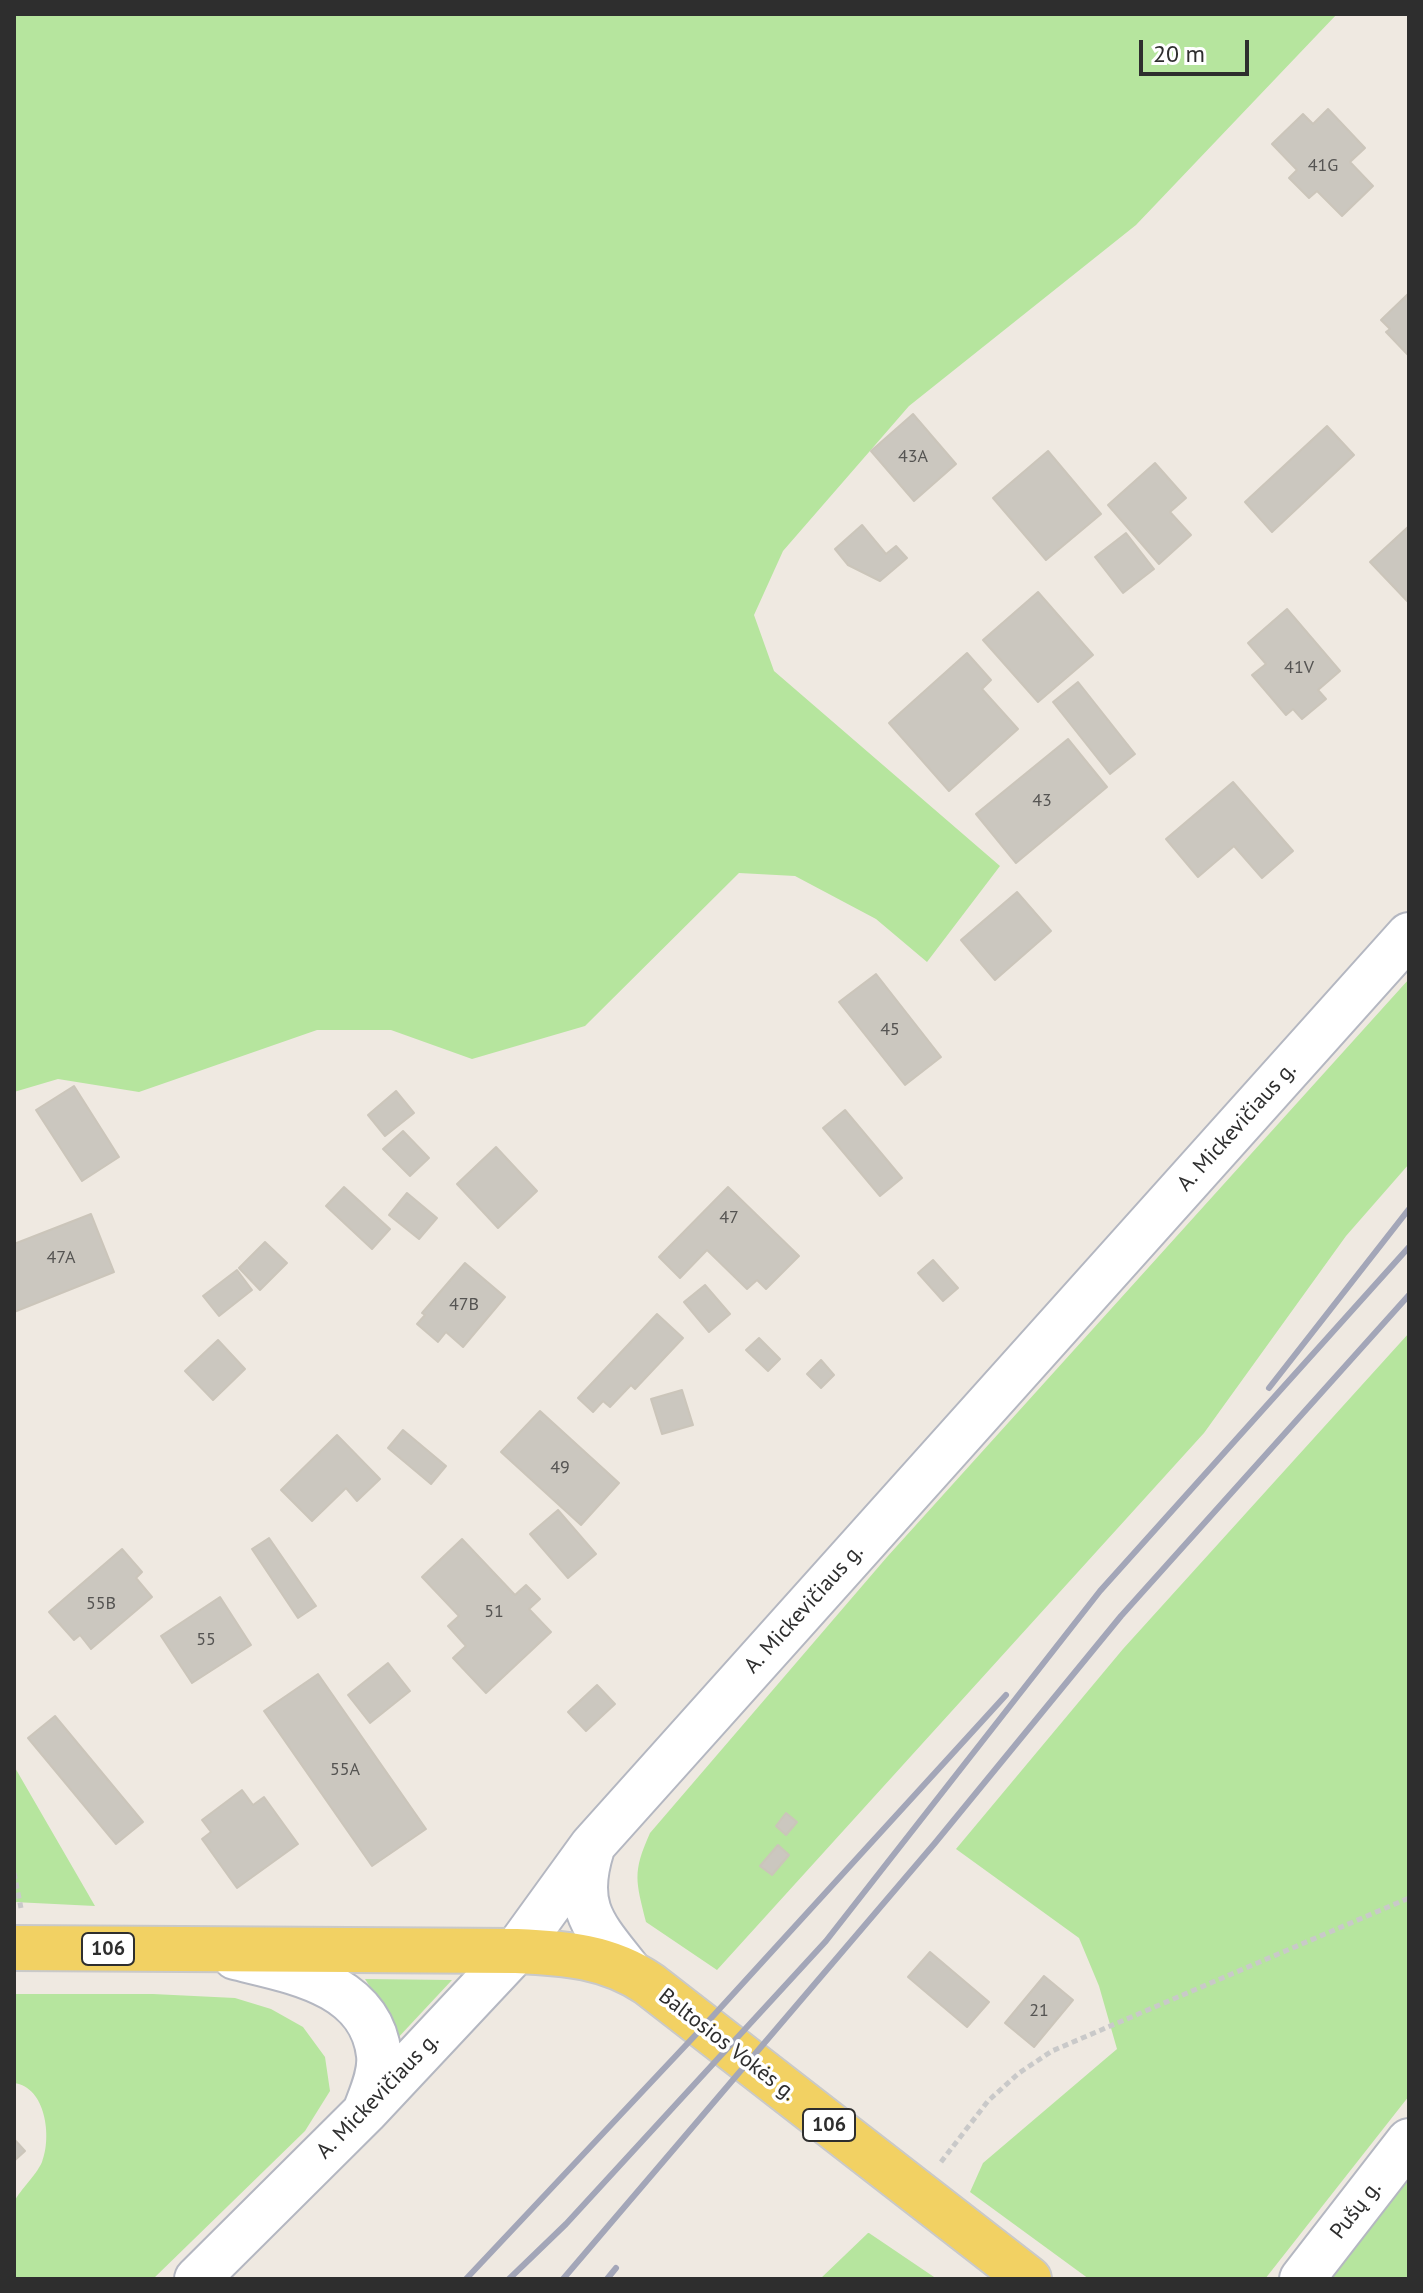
<!DOCTYPE html>
<html>
<head>
<meta charset="utf-8">
<style>
  body { margin:0 }
  #map { position:relative; width:1423px; height:2293px; overflow:hidden; background:#efe9e1; font-family:"PT Sans",sans-serif }
  canvas { display:block }
  .frame { position:absolute; inset:0; border:16px solid #2e2e2e; pointer-events:none }
  .scale { position:absolute; left:1139px; top:40px; width:110px; height:36px; box-sizing:border-box; border:4px solid #2e2e2e; border-top:0; padding-left:10px; font-size:24px; line-height:28px; white-space:nowrap; color:#2e2e2e; -webkit-text-stroke:6px #fff; paint-order:stroke }
</style>
</head>
<body>
<div id="map">
<canvas width="1423" height="2293"></canvas>
<div class="frame"></div>
<div class="scale">20 m</div>
</div>
<script>
const c = document.querySelector('canvas').getContext('2d');
c.lineJoin = 'round';
function fill(path, color) { c.fillStyle = color; c.fill(path, 'evenodd'); }
function trace(path, color, width, dash) { c.strokeStyle = color; c.lineWidth = width; c.lineCap = dash ? 'butt' : 'round'; c.setLineDash(dash || []); c.stroke(path); }
function drawText(font, color, halo, rows, align = 'center') {
  c.font = font + ' "PT Sans",sans-serif'; c.lineWidth = 7; c.setLineDash([]); c.textBaseline = 'middle'; c.strokeStyle = halo; c.fillStyle = color; for (const [text, x, y, turn = 0] of rows) {
    c.save(); c.translate(x, y); c.rotate((+turn || 0) * Math.PI / 180); c.textAlign = isNaN(turn) ? turn : align; if (halo) c.strokeText(text, 0, 0); c.fillText(text, 0, 0); c.restore();
  }
}
fill(new Path2D(`
  M14,14H1337L1136,225L909,406L783,551L754,615L774,671L1000,866L927,962L876,919L795,876L739,873L585,1026L472,1059L391,1030H317L139,1092L58,1079L14,1092Z
  M1409,979V1164L1346,1236L1204,1433L717,1970L646,1922C636,1881 632,1873 650,1833L887,1557Z
  M1409,1333V2096L1265,2279H1089L970,2192L983,2163L1117,2049L1099,1986L1079,1938L956,1849L1123,1649Z
  M14,1766L95,1906L14,1902Z
  M365,1979L452,1980L395,2041L384,2008Z
  M14,1994H153L235,1998L271,2009L303,2027L325,2057L330,2091L305,2131L153,2279H14C14,2264 10,2214 14,2203C17,2193 36,2176 42,2162C52,2137 46,2087 14,2083Z
  M1409,2178V2279H1330Z
  M868,2233H869L937,2279H820Z`), '#b6e59e');
const building = new Path2D(`
  M1328,109L1365,148L1350,162L1373,186L1342,216L1317,191L1309,198L1289,178L1297,170L1272,144L1303,114L1313,124Z
  M1409,293V356L1386,332L1390,329L1381,320Z
  M913,414L956,464L914,501L871,451Z
  M1327,426L1354,455L1272,532L1245,502Z
  M1048,451L1101,514L1046,560L993,498Z
  M1155,463L1186,498L1170,512L1191,535L1159,564L1108,505Z
  M862,525L886,554L896,546L907,558L880,581L848,565L835,549Z
  M1409,526V603L1370,562Z
  M1126,533L1154,569L1123,593L1095,557Z
  M1038,592L1093,655L1038,702L983,640Z
  M1287,609L1340,671L1318,690L1326,699L1302,719L1293,709L1286,715L1252,675L1266,664L1248,643Z
  M967,653L991,680L982,689L1018,729L949,791L889,723Z
  M1078,682L1135,754L1110,774L1053,702Z
  M1068,739L1107,787L1016,863L976,814Z
  M1233,782L1293,851L1262,878L1234,846L1198,877L1166,839Z
  M1017,892L1051,931L995,980L961,940Z
  M876,974L941,1057L905,1085L839,1002Z
  M74,1086L119,1157L82,1181L36,1110Z
  M396,1091L414,1113L385,1136L368,1115Z
  M845,1110L902,1178L880,1196L823,1128Z
  M403,1131L429,1158L410,1176L383,1149Z
  M496,1147L537,1191L498,1228L457,1184Z
  M344,1187L390,1229L372,1249L326,1206Z
  M728,1187L799,1256L766,1289L757,1280L747,1289L707,1250L680,1278L659,1257Z
  M407,1193L437,1218L419,1239L389,1215Z
  M91,1214L114,1272L14,1312V1244Z
  M265,1242L287,1263L260,1290L239,1268Z
  M933,1260L958,1288L943,1301L918,1273Z
  M465,1263L505,1297L463,1347L446,1332L438,1342L417,1324L425,1315L422,1313Z
  M237,1270L252,1290L219,1316L203,1296Z
  M705,1285L730,1314L709,1332L684,1302Z
  M657,1314L683,1338L635,1389L631,1385L610,1407L603,1401L593,1412L578,1398Z
  M759,1338L780,1359L768,1371L746,1350Z
  M218,1340L245,1369L213,1400L185,1371Z
  M821,1360L834,1375L821,1388L807,1374Z
  M682,1390L693,1425L662,1434L651,1399Z
  M540,1411L619,1483L581,1525L501,1452Z
  M403,1430L446,1466L431,1484L388,1448Z
  M337,1435L380,1479L357,1501L346,1488L312,1521L281,1490Z
  M558,1510L596,1554L568,1578L530,1534Z
  M269,1538L316,1606L298,1618L252,1549Z
  M462,1539L515,1595L526,1585L540,1599L529,1609L551,1632L486,1693L453,1658L466,1646L448,1626L459,1616L422,1577Z
  M122,1549L142,1572L136,1578L152,1597L91,1649L80,1635L74,1640L49,1612Z
  M220,1597L251,1645L192,1683L161,1636Z
  M388,1663L410,1691L370,1723L348,1695Z
  M318,1674L426,1829L372,1866L264,1711Z
  M597,1685L615,1704L586,1731L568,1712Z
  M55,1716L143,1822L116,1844L28,1738Z
  M242,1790L253,1805L264,1797L298,1844L237,1888L202,1839L211,1832L202,1820Z
  M786,1813L797,1822L786,1835L776,1826Z
  M778,1845L789,1855L772,1875L760,1866Z
  M930,1952L989,2002L967,2027L908,1977Z
  M1044,1976L1073,2000L1034,2047L1005,2023Z
  M14,2139L25,2151L14,2161Z`);
fill(building, '#cbc7bf');
trace(building, '#cbc5ba', 2);
const secondary = new Path2D(`
  M592,1848C573,1908 594,1926 629,1971
  M235,1957C291,1971 371,1983 379,2055C381,2073 372,2093 366,2109
  M197,2279L365,2112L516,1951L592,1846L1409,935
  M1302,2279L1409,2141`);
const primary = new Path2D(`
  M14,1948L516,1951C565,1953 608,1956 649,1984L1029,2279`);
trace(secondary, '#b4b7c1', 48);
trace(primary, '#c9c9c9', 48);
trace(new Path2D(`
  M14,1873L21,1908
  M941,2162L988,2101L1019,2073L1052,2051L1409,1898`), '#c9c9c9', 5, [6, 4]);
trace(secondary, '#fff', 44);
trace(primary, '#f2d163', 44);
trace(new Path2D(`
  M1269,1388L1409,1209
  M466,2279L703,2027L1006,1695
  M509,2279L566,2224L826,1941L1100,1591L1409,1247
  M563,2279L935,1843L1121,1616L1409,1295
  M607,2279L616,2268`), '#a3a6b8', 6);
drawText('18px', '#555452', null, [
  ["41G",1323,166],
  ["43A",913,457],
  ["41V",1299,668],
  ["43",1042,801],
  ["45",890,1030],
  ["47",729,1218],
  ["47A",61,1258],
  ["47B",464,1305],
  ["49",560,1468],
  ["55B",101,1604],
  ["51",494,1612],
  ["55",206,1640],
  ["55A",345,1770],
  ["21",1039,2011]
]);
for (const [x, y, w] of [
  [108,1949,52],
  [829,2125,52]
]) { const box = new Path2D(); box.roundRect(x - w / 2, y - 16, w, 32, 6); c.fillStyle = '#fff'; c.fill(box); trace(box, '#2e2e2e', 2); }
drawText('bold 20px', '#2e2e2e', null, [
  ["106",108,1949],
  ["106",829,2125]
]);
drawText('22px', '#2e2e2e', '#fff', [
  ["A. Mickevičiaus g.",1237,1127,-48],
  ["A. Mickevičiaus g.",804,1609,-48],
  ["Baltosios Vokės g.",727,2045,38],
  ["A. Mickevičiaus g.",378,2096,-46],
  ["Pušų g.",1356,2210,-52]
]);
</script>
</body>
</html>
